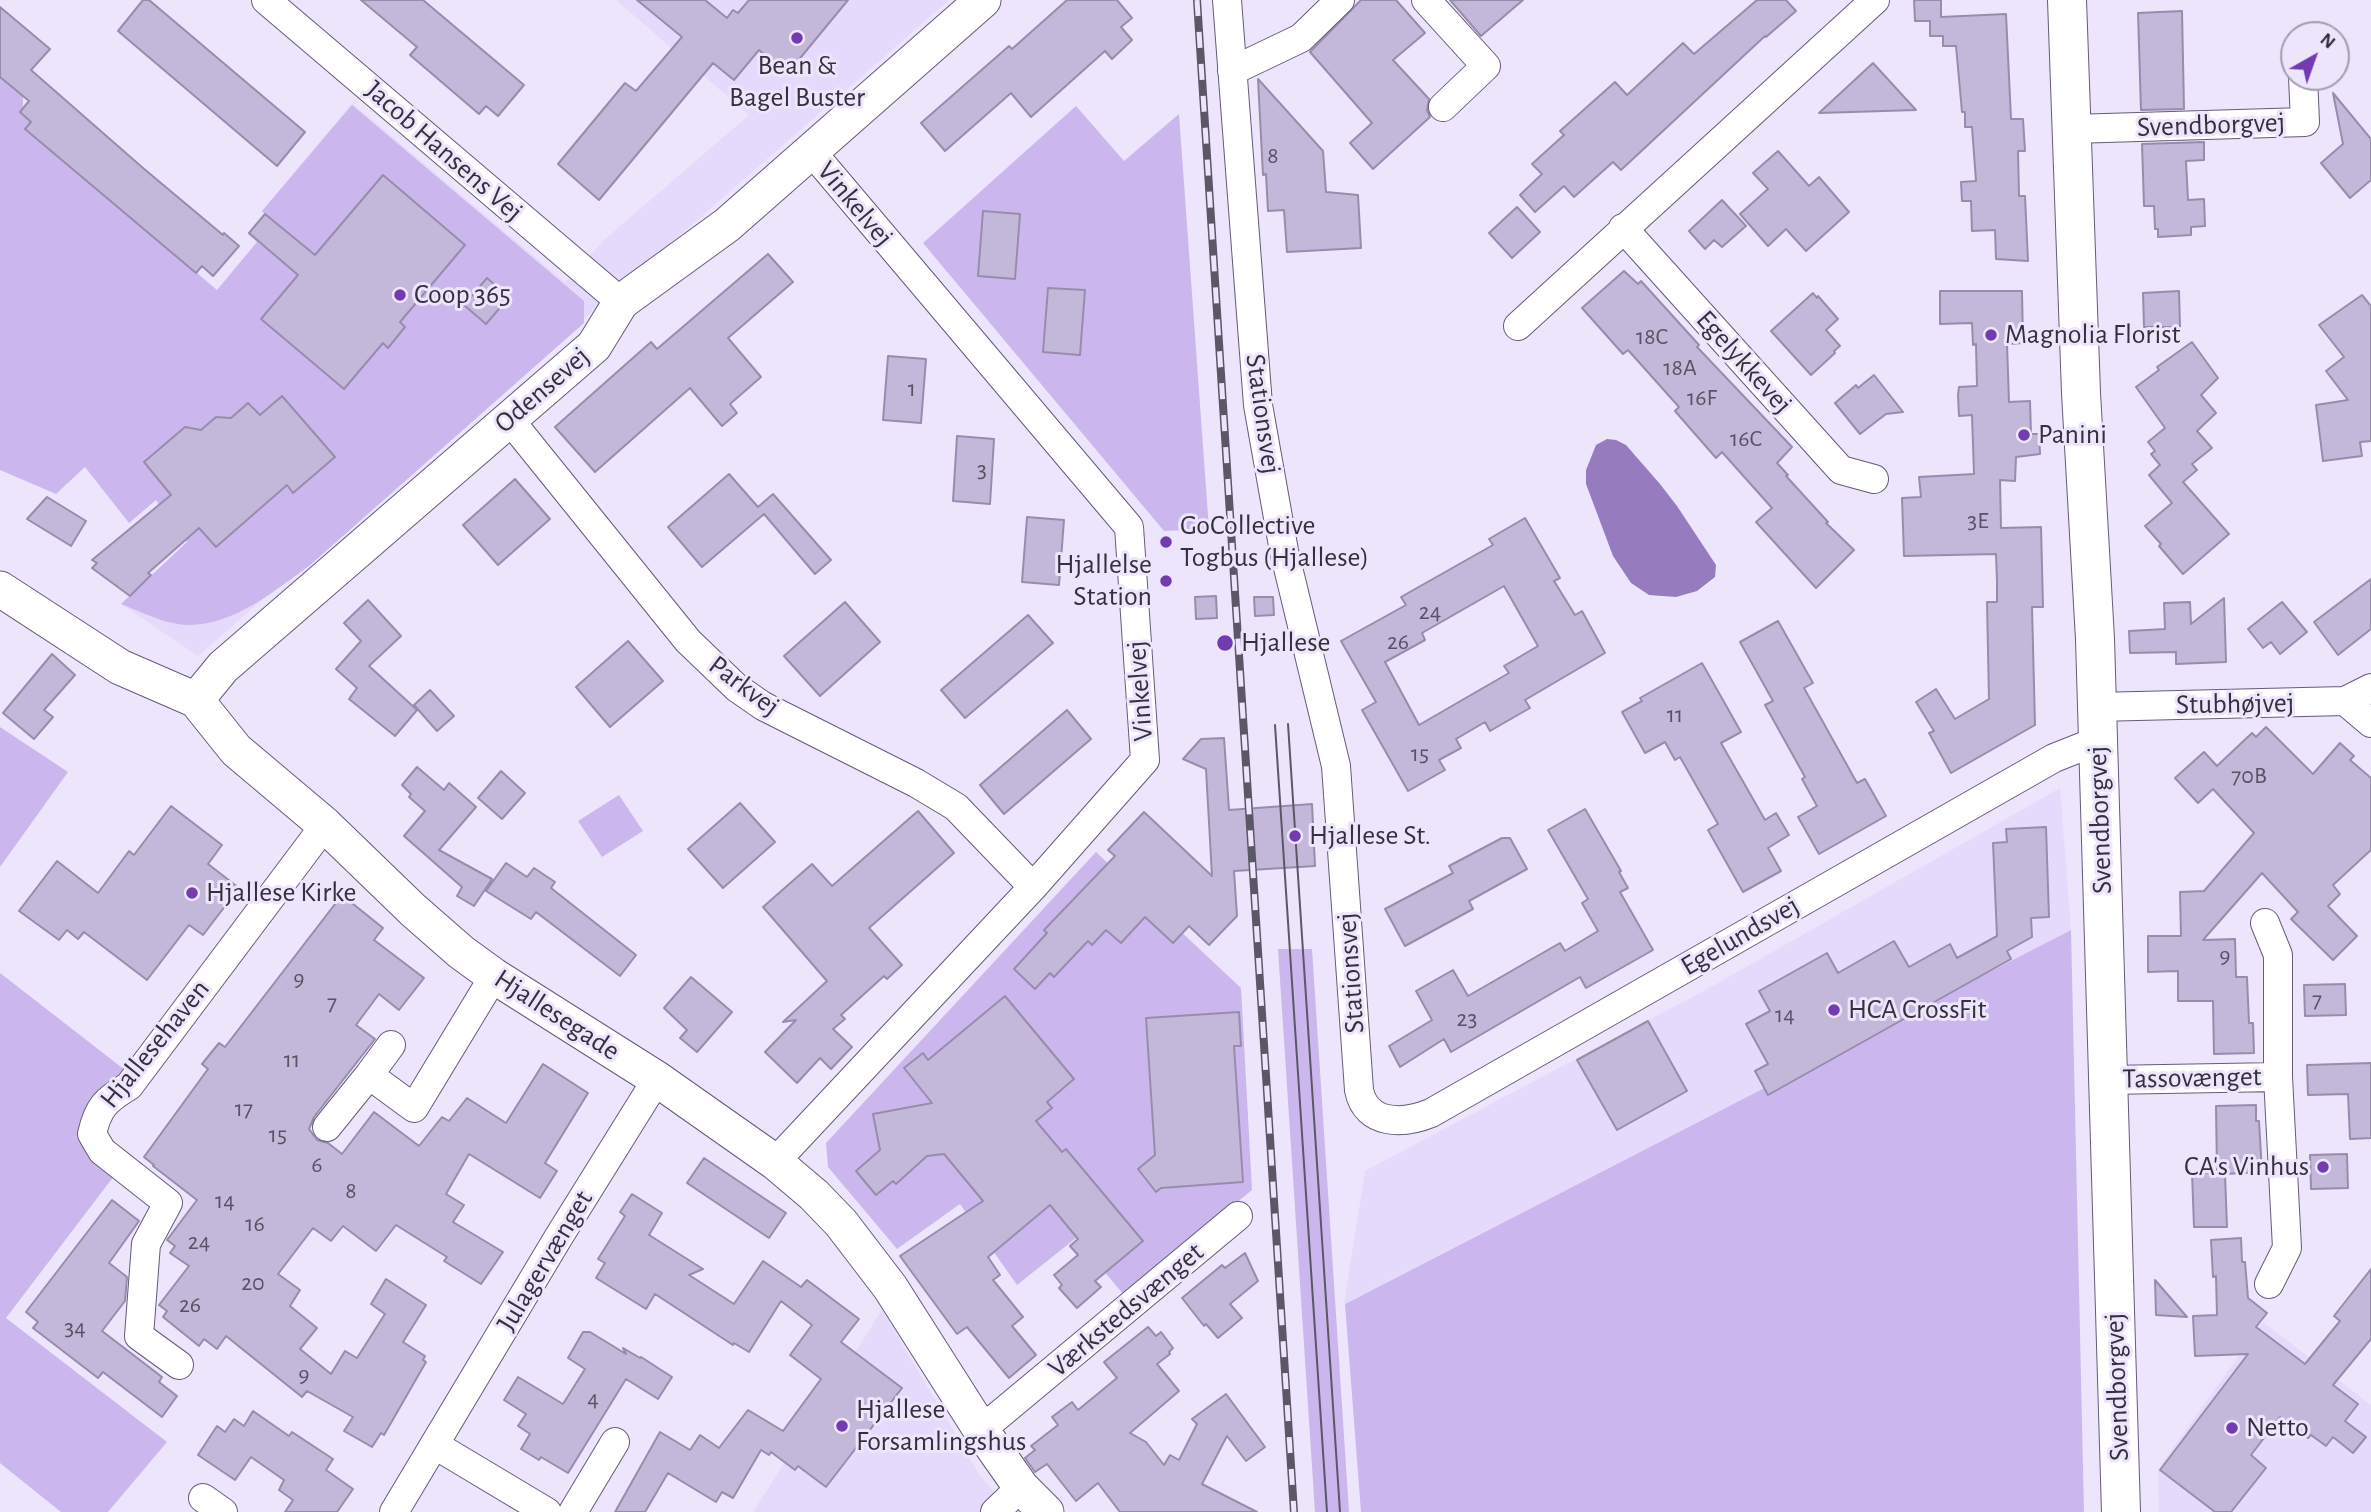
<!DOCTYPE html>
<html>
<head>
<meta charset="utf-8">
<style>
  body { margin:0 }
  #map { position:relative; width:2371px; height:1512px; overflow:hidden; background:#ece5fb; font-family:"Alegreya Sans",sans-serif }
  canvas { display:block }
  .north { position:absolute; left:2280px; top:21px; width:70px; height:70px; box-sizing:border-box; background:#ece5fb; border:2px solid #a39daf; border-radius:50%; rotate:40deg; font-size:19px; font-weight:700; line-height:28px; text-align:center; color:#35303e }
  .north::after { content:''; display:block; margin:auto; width:24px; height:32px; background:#723bb1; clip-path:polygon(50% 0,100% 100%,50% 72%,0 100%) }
</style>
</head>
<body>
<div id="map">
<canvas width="2371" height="1512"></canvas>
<div class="north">N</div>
</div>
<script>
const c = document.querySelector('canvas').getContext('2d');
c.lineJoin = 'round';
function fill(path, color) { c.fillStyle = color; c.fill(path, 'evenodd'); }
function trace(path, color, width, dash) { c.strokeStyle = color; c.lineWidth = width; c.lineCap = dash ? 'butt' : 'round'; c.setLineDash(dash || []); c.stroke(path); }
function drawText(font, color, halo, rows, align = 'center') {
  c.font = font + ' "Alegreya Sans",sans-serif'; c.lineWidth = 6; c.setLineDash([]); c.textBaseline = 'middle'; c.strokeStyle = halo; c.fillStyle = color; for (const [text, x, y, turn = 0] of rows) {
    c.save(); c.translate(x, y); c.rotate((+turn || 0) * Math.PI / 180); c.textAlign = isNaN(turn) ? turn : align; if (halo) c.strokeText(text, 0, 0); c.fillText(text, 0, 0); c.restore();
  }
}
fill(new Path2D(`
  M616,0H949L198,656L121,604L187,542L155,500L129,523L218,289L257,242L248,234L265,214L262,211L352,103L565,282L604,240L749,115Z
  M2060,788L2071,930L1344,1304L1365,1171L1711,987Z
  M882,1310L979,1474L1011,1512H753Z
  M2263,1322L2371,1405V1512H2159L2158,1469Z`), '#e6dafc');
fill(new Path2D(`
  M0,75L23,94V115L34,124L29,130L217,290L257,242L248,234L265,214L262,211L352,105L584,301V323L309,566C274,591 234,625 189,625C166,625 142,612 121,604L187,542L156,500L129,523L85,467L56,494L0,470Z
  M1076,106L1124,161L1179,114L1209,529L1164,531L923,243Z
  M0,727L68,772L0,867Z
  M619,795L643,831L602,857L578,821Z
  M1096,852L1241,988L1252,1190L1124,1295L1076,1238L1017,1285L960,1204L897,1249L828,1167L826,1143Z
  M2071,930L2084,1512H1361L1345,1304Z
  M1312,949L1349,1512H1315L1278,949Z
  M0,973L125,1070L103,1091L83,1124L114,1176L6,1318L167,1442L108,1512H61L0,1463Z`), '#cbb7ed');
fill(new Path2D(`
  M1607,439L1616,440L1626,445L1660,484L1677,506L1716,565L1715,577L1697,591L1676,597L1649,595L1631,583L1613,556L1586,484V470L1596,445Z`), '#967cbe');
const building = new Path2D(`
  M143,0H149L305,132L277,166L118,31Z
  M361,0H423L524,85L498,116L486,106L479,114L410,55L417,47Z
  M637,0H705L727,18L733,10L738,13L749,0H848L787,74L759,50L734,80L713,63L599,200L558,164L625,83L636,91L682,37Z
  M1067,0H1117L1132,18L1121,27L1132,40L1112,59L1105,51L1031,117L1011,93L945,151L921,123L1009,46L1012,49Z
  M1361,0H1396L1425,33L1393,60L1429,99L1427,110L1430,117L1373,169L1350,143L1372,123L1310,52Z
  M1450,0H1523L1481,36Z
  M1757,0H1786L1796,11L1766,37L1765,36L1621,170L1613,162L1574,197L1564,186L1535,212L1520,195L1542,174L1532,164L1564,135L1560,131L1615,82L1627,95L1683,43L1694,54Z
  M1914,0H1941V17L2006,14L2011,119H2023L2025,151H2018L2019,196H2025L2028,261L1996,259L1995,230L1972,231L1971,201H1962L1961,182L1976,181L1972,127H1965V112H1962L1956,46H1943V36H1930V21H1915Z
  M0,7L50,49L31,70L143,168L223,235L224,233L239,246L213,276L202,266L196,273L25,129L31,122L20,112L29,101L0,77Z
  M2182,11L2184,109L2141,110L2138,13Z
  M1873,63L1916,110L1819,113Z
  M1258,79L1323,151L1326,192L1358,195L1361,248L1287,252L1284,210L1268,211L1266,174L1263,175Z
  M2333,93L2371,139V180L2350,198L2321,163L2343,144Z
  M2204,142V160L2186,161L2188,200L2204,199L2205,226L2191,227V235L2158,237V229H2155L2154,206H2144L2142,144Z
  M1778,151L1809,186L1819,177L1849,212L1806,251L1786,229L1768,246L1740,214L1768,189L1753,173Z
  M383,175L465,245L400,322L405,327L388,348L383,343L344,389L261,319L298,275L249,233L265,214L315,255Z
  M1722,200L1746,226L1722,247L1714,240L1705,249L1689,231Z
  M1517,207L1540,232L1512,258L1489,233Z
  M983,211L1020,214L1015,279L978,276Z
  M768,254L793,282L728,338L761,377L730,404L737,413L722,426L690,388L595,472L555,427L651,342L657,349Z
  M1624,271L1638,284L1641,281L1699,345L1697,347L1792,447L1777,463L1788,475L1786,476L1828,522L1826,523L1854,550L1816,588L1756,522L1772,508L1722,452L1716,458L1675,411L1679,407L1628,350L1623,354L1582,308Z
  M487,278L509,297L486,324L464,305Z
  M1048,288L1085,290L1080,355L1043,352Z
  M1940,291H2022L2023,343L2007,344L2009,402L2030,401L2031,434H2039L2040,454L2016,457L2015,481L2000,480L2001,528L2041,527L2043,607H2032L2035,725L1951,773L1929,733L1934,731L1916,702L1936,689L1955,719L1989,699L1987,602H1997V581L1996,554L1904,556L1902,498L1921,497L1919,477L1974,474L1972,415L1959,416L1958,395L1959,387L1977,386L1976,344L1973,345L1972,323L1940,324Z
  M2179,291L2180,327H2144L2143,293Z
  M1813,293L1817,298L1818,296L1838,319L1826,330L1840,346L1834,351L1835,353L1811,375L1771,331Z
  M2362,295L2371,306V441L2360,442L2362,456L2323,461L2316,405L2348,400L2326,371L2344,357L2319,325Z
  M2192,342L2218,378L2201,395L2216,413L2197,431L2212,448L2192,464L2197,470L2183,482L2229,534L2183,574L2159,546L2161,544L2145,526L2172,503L2149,475L2160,465L2151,454L2155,451L2148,442L2165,428L2136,387L2159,370L2157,367Z
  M888,356L926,359L921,423L883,420Z
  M1874,375L1903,412L1886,414L1860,434L1835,403L1856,385L1858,388Z
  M282,396L335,457L293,493L287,485L216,547L199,528L148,573L151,575L130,596L92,568L97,563L92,560L171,495L144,462L185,427L201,430L216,417L231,418L248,403L260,415Z
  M957,436L994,439L990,504L953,501Z
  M729,474L758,507L773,494L831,560L815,574L764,514L702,567L668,527Z
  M515,479L550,519L498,565L463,525Z
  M47,497L86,521L71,546L27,519Z
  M1027,517L1064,520L1059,585L1022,582Z
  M1525,518L1560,578L1554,581L1575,615L1582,611L1605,653L1525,700L1530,708L1509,720L1490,731L1485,722L1456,739L1461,748L1439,760L1445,770L1408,791L1362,710L1376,702L1341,641L1406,605L1401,597L1493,545L1489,539ZM1504,586L1538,646L1504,666L1509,673L1419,725L1385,662L1425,640L1422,633Z
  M2371,579V629L2338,655L2314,622Z
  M1216,596L1217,618L1196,619L1195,597Z
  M1254,597H1273L1274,615L1255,616Z
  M2224,598L2226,662L2176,664V652L2130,653L2129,631L2165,629L2164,603L2190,602L2191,624Z
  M368,600L401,636L369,666L417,710L395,736L349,699L357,688L336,669L361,641L344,623Z
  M845,602L880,642L820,696L784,656Z
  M2282,602L2307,632L2280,654L2271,642L2263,648L2248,629Z
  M1028,615L1053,643L965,718L941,690Z
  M1778,621L1813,683L1804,688L1857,783L1865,779L1886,816L1819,854L1798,817L1817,806L1802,779L1805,777L1765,705L1773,701L1740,642Z
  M628,641L663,681L610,727L576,687Z
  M52,654L75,675L44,710L53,717L34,739L3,713Z
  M1702,663L1741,732L1721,743L1765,820L1776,813L1789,835L1768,848L1781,871L1743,892L1708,830L1718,824L1680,757L1675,760L1665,742L1645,753L1622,712L1642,701L1640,698Z
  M430,690L454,716L437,731L414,705Z
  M1067,710L1091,739L1004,814L980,785Z
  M2266,727L2313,774L2340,743L2354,756L2350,760L2371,778V850L2333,885L2340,894L2328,906L2357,936L2333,960L2291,919L2298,912L2262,873L2203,940L2235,939L2236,977H2247L2249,1023H2253L2254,1053L2214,1054L2213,1001H2178V971L2148,972V936H2181L2180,892L2204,891L2254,833L2213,789L2198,803L2175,778L2204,752L2217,766L2252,733L2256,737Z
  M1224,738L1229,810L1312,804L1315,866L1234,871L1237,916L1209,945L1189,926L1173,943L1145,917L1121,943L1106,930L1092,945L1088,941L1054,977L1050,973L1035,989L1014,969L1047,933L1044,930L1115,856L1108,850L1144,812L1212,876L1206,769L1183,759L1201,739Z
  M417,767L444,790L449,783L476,807L439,850L492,879L474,906L457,896L462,887L404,836L425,811L409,797L411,794L402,785Z
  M501,771L525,793L502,819L478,798Z
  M740,803L775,842L723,888L688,849Z
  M171,806L222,845L208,864L239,888L203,935L189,925L147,980L84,932L78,939L67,930L59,940L19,911L57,861L98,893L129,851L134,855Z
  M1585,809L1621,871L1619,872L1628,888L1620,892L1653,950L1586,988L1580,977L1451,1052L1444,1039L1400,1067L1389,1046L1432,1020L1416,991L1453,970L1468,996L1560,943L1565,951L1598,931L1582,903L1588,899L1548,830Z
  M918,811L954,853L869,928L902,965L887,979L884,976L841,1015L845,1019L833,1029L852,1047L831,1069L820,1058L797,1083L765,1052L796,1020L783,1022L827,981L763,907L812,864L832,886Z
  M2046,827L2049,917L2031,918L2032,937L2007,951L2011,959L1768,1095L1755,1071L1768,1064L1746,1024L1770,1011L1759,991L1827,953L1838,973L1894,941L1909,967L1950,944L1957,958L1997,936L1993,843L2007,842L2006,829Z
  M1502,838H1510L1527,869L1469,901L1473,909L1405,946L1385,909L1453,873L1449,866Z
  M506,863L527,877L534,868L555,882L551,888L636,955L620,976L536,912L531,919L486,891Z
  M342,895L383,928L374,940L424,978L399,1010L379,994L356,1025L375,1039L314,1117L309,1129L317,1140L328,1143L342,1154L374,1112L419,1146L442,1117L449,1121L467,1098L506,1123L543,1064L588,1093L545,1163L557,1171L540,1198L469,1154L446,1194L464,1205L453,1222L503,1252L481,1284L444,1261L447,1257L396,1225L376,1251L343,1226L331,1241L313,1228L278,1274L300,1290L290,1306L317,1328L300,1349L331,1374L345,1351L357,1358L385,1314L371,1304L386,1279L426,1305L403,1342L425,1356L423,1360L426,1362L384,1435L381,1433L372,1447L344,1431L353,1417L307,1391L302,1397L226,1336L217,1349L204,1339L199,1346L163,1317L167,1311L159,1305L189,1266L170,1253L175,1246L167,1240L197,1200L153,1166L154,1165L144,1157L208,1069L202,1064L219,1043L225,1047Z
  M691,977L732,1012L697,1052L680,1038L687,1030L664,1008Z
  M2345,984L2346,1015L2305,1016L2304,985Z
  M1005,996L1074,1079L1047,1102L1052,1108L1036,1121L1062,1152L1066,1149L1143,1241L1095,1281L1101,1287L1077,1308L1059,1288L1062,1285L1054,1275L1078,1255L1070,1246L1078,1239L1050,1205L988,1257L1000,1275L993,1280L1023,1317L1012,1326L1036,1355L1009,1378L967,1327L957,1334L900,1256L983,1201L944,1154L927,1156L896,1184L893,1181L876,1195L856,1171L880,1150L873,1114L932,1103L904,1068L923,1053L928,1060Z
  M1239,1012L1241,1046H1234L1243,1182L1161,1188L1156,1192L1138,1169L1155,1155L1146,1018Z
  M1648,1021L1687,1091L1617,1130L1577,1060Z
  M2371,1063V1138L2350,1139L2348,1094L2308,1095L2307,1065Z
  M2256,1105V1121H2259L2262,1172L2225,1174L2227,1227H2194L2192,1173L2217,1172L2216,1106Z
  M2347,1154L2348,1188L2311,1189L2310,1155Z
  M704,1158L786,1213L769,1238L687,1183Z
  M632,1194L662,1213L649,1235L703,1269L689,1275L734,1304L763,1261L801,1287L807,1280L859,1319L841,1342L902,1388L826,1487L798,1466L795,1470L771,1452L769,1455L761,1450L733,1498L722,1492L716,1502L668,1473L645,1512H615L660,1432L690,1450L700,1435L719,1448L748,1410L783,1431L821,1379L790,1355L812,1325L781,1301L749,1352L734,1343L733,1345L655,1294L646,1309L596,1278L605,1263L598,1259L625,1216L620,1212Z
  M112,1200L139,1221L109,1263L127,1277L125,1301L102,1331L162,1377L159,1382L177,1396L162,1417L103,1372L98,1378L33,1328L38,1322L26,1312Z
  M2241,1238L2242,1262H2245L2248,1298L2267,1313L2256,1327L2305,1364L2340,1321L2334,1316L2371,1269V1339L2333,1385L2358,1404L2345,1421L2366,1437L2353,1453L2333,1437L2326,1446L2311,1435L2308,1438L2280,1417L2251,1455L2266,1468L2231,1512H2215L2160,1470L2248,1354L2195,1356L2193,1316L2217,1315L2216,1276L2213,1277L2211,1240Z
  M1245,1253L1258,1281L1230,1304L1242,1318L1218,1338L1206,1324L1204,1326L1182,1298L1222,1265L1225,1268Z
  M2155,1280L2187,1317L2156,1315Z
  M1148,1327L1156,1336L1161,1332L1173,1348L1169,1352L1170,1354L1157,1364L1179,1391L1130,1433L1146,1442L1164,1465L1170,1455L1179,1460L1197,1424L1192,1419L1226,1394L1265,1447L1246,1461L1227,1436L1202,1484L1257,1512H1120L1098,1483L1076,1501L1047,1464L1035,1472L1025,1458L1035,1450L1031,1446L1058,1425L1052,1417L1072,1402L1078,1410L1117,1378L1104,1362Z
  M583,1332H590L626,1354L623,1348L640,1358L641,1357L672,1377L658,1399L626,1379L568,1473L541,1457L539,1460L521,1449L530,1434L518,1426L526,1414L504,1400L518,1377L563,1404L585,1369L568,1358Z
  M253,1411L289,1436L292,1432L333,1459L326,1470L353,1489L337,1512H285L293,1500L279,1490L284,1480L251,1457L235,1480L198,1455L217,1426L225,1432L234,1419L244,1426Z`);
fill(building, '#c4b8da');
trace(building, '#988cad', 2);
const minor = new Path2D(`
  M266,0L621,302
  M1227,0L1258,405L1284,551L1336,766L1359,1090C1366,1126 1404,1124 1431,1113L2054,758L2097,741
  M1426,0L1486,66L1443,107
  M1232,71L1301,38L1340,0
  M2072,129L2305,122L2303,77
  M1623,228L1841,470L1874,479
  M1518,326L1875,0
  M509,419L688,641L737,688L763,706L916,783L956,807L1033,887
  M2345,701L2371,723
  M2096,707L2345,701L2371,688
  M2265,923L2278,955V1077L2287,1248L2269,1284
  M369,1075L391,1045
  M2107,1080L2278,1077
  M327,1127L369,1075L414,1108L494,976
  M775,1162L1033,887L1145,760L1129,527L811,151
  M179,1365L139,1336L146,1244L168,1203L102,1151L92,1134C98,1107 106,1100 129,1086L325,825
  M981,1430L1238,1216
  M435,1445L547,1512
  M203,1498L223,1512
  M394,1512L558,1238L657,1079
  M573,1512L615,1442
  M995,1512L1021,1487`);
const tertiary = new Path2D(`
  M0,589L120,667L196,700L236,750L325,825L413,910L461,952L494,976L657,1079L775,1162L814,1195L841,1223L890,1287L981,1430L1021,1487L1046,1512
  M196,700L223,667L594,346L621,302L727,225L983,0`);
const secondary = new Path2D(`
  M2067,0L2081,393L2095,639L2121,1512`);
trace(minor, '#665b7a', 30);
trace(tertiary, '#665b7a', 37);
trace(secondary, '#665b7a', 40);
trace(minor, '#fff', 28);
trace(tertiary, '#fff', 35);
trace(secondary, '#fff', 38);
trace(new Path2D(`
  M1288,724L1340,1512
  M1275,725L1327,1512`), '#5c5767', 2);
const rail = new Path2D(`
  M1197,0L1294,1512`);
trace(rail, '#5c5767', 8);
trace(rail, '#ece5fb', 5, [16]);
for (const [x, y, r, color] of [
  [797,38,7,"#723bb1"],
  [400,295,7,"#723bb1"],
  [1991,335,7,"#723bb1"],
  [2024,435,7,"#723bb1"],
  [1166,542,7,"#723bb1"],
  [1166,581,7,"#723bb1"],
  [1225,643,9,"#723bb1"],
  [1295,836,7,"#723bb1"],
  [192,893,7,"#723bb1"],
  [1834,1010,7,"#723bb1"],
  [2323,1167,7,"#723bb1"],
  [842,1426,7,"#723bb1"],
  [2232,1428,7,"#723bb1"]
]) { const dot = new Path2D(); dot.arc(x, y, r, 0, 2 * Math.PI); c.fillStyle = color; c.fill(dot); trace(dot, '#ece5fb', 2.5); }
drawText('24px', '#595265', null, [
  ["8",1273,156],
  ["18C",1652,337],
  ["18A",1680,368],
  ["1",912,389],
  ["16F",1702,398],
  ["16C",1746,439],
  ["3",982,470],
  ["3E",1978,521],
  ["24",1430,612],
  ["26",1398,642],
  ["11",1675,715],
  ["15",1420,754],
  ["70B",2249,776],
  ["9",2225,956],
  ["9",299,979],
  ["7",2317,1000],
  ["7",332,1003],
  ["14",1785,1015],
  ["23",1467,1019],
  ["11",292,1060],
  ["17",244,1109],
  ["15",278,1135],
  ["6",317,1165],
  ["8",351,1191],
  ["14",225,1201],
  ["16",255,1224],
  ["24",199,1242],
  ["20",253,1283],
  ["26",190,1305],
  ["34",75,1328],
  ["9",304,1375],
  ["4",593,1399]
]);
drawText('28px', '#35303e', '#ece5fb', [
  ["Bean &",797,66,"center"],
  ["Bagel Buster",797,98,"center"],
  ["Coop 365",414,295],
  ["Magnolia Florist",2005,335],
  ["Panini",2038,435],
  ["GoCollective",1180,526],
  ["Togbus (Hjallese)",1180,558],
  ["Hjallelse",1152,565,"right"],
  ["Station",1152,597,"right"],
  ["Hjallese",1241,643],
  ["Hjallese St.",1309,836],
  ["Hjallese Kirke",206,893],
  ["HCA CrossFit",1848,1010],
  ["CA's Vinhus",2309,1167,"right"],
  ["Hjallese",856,1410],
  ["Forsamlingshus",856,1442],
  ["Netto",2246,1428]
], 'left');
drawText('28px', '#35303e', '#ece5fb', [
  ["Svendborgvej",2211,125,-2],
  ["Jacob Hansens Vej",444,151,41],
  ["Vinkelvej",855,204,50],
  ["Egelykkevej",1744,362,48],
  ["Odensevej",542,390,-41],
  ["Stationsvej",1263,414,82],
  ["Parkvej",744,686,37],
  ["Vinkelvej",1140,691,-94],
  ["Stubhøjvej",2235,704,-1],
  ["Svendborgvej",2100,820,-92],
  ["Egelundsvej",1740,936,-30],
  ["Stationsvej",1351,973,-94],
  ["Hjallesegade",557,1015,33],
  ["Hjallesehaven",155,1044,-51],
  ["Tassovænget",2192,1078,-1],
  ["Julagervænget",545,1261,-59],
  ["Værkstedsvænget",1126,1310,-40],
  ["Svendborgvej",2117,1387,-92]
]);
</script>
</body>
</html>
